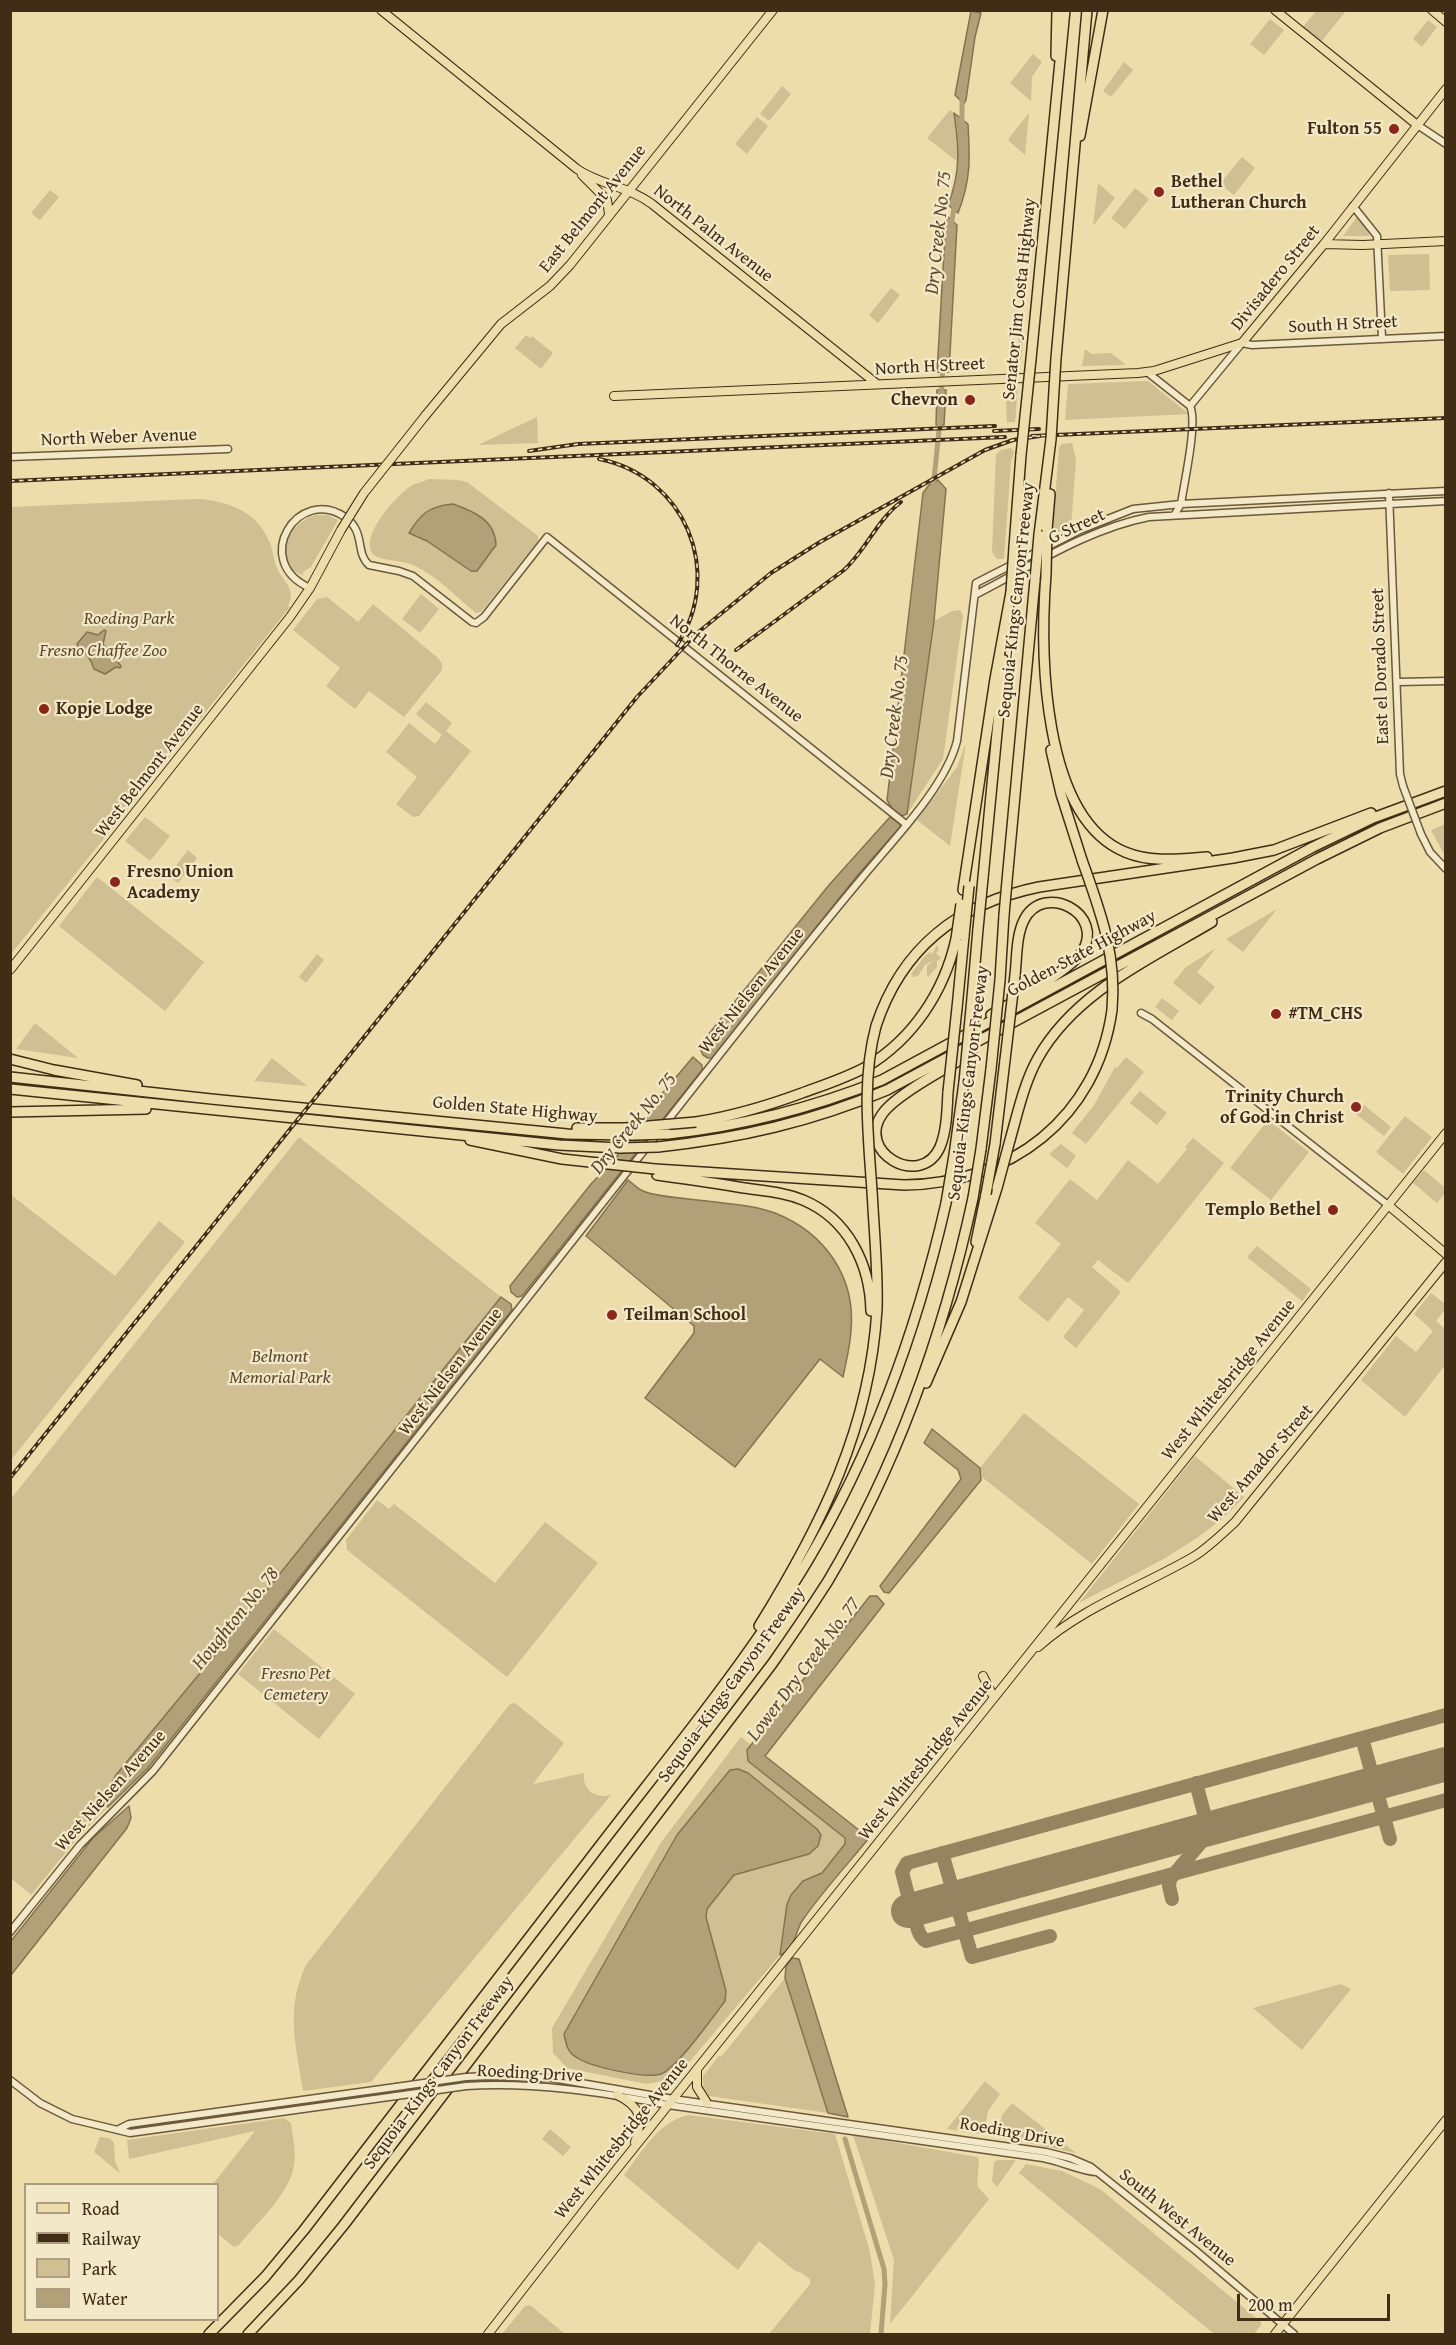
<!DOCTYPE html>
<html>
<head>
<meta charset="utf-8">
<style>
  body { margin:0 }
  #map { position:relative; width:1456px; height:2345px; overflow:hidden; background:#ecddab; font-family:"Gentium Book Plus",serif }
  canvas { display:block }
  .frame { position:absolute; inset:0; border:12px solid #412c16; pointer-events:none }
  .legend { position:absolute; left:24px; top:2183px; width:195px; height:138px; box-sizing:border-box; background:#f3e9c8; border:2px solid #ac9d81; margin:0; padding:8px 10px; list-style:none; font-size:18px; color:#412c16 }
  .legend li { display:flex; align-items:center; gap:12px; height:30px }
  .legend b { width:30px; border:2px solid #ac9d81 }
  .scale { position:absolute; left:1237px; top:2294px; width:153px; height:27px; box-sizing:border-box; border:3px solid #412c16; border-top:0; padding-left:8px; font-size:18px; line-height:21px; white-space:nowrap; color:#412c16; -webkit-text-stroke:4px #f3e9c8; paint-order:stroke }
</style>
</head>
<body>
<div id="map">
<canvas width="1456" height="2345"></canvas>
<div class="frame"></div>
<ul class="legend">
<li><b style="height:8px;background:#ecddab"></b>Road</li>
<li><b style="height:8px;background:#412c16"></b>Railway</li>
<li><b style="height:16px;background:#cfbf92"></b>Park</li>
<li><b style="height:16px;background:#b2a178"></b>Water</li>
</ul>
<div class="scale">200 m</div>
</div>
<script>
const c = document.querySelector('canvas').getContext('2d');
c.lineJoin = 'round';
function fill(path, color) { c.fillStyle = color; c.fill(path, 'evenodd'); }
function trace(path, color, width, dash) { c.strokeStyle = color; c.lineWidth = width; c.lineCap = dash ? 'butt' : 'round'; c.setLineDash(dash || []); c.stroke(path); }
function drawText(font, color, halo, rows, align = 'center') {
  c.font = font + ' "Gentium Book Plus",serif'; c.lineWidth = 4.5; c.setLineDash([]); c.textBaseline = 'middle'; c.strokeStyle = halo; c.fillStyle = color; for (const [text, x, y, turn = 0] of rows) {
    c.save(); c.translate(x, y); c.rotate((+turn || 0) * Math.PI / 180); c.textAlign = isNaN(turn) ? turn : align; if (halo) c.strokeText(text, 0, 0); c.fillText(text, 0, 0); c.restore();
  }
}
fill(new Path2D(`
  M1316,11H1346L1321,42L1303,27Z
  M1270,19L1284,30L1264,55L1250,44Z
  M1428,20L1437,27L1422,47L1413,39Z
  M1033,54L1042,62L1032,77L1031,101L1010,83Z
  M1124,62L1133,70L1111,97L1103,91Z
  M782,86L791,94L769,121L760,114Z
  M950,110L954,113L958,162L927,138Z
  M1029,113L1025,155L1009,141V138Z
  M757,117L768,126L747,154L735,144Z
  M1242,157L1255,168L1234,195L1220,184Z
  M1098,183L1115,198L1093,226Z
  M1135,188L1149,199L1125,229L1111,218Z
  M50,190L59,197L40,220L31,213Z
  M1357,217L1368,230L1369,236H1343Z
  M1429,254L1430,290L1390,291L1388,255Z
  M891,288L900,295L878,323L869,315Z
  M1023,325C1023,336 1023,348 1021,360L1016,363L1010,356L1012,353H1017L1019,351L1016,349L1019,339L1017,337L1019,331L1018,329Z
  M526,335L530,338L532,336L553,353L541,369L515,348Z
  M1085,349L1092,354L1111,353L1126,365L1082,366Z
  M1148,381L1189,414L1065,420L1068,384Z
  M1005,387H1018L1015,422H1007Z
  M537,417L538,443L480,445V444Z
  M1072,443L1076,460L1071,527L1057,533L1053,528L1059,447L1062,444Z
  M1011,448L1014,452L1011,462L1004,559H997L992,552L996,454L1001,450Z
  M429,479L458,480L467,482L538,536V541L481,612L476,613C456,597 436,575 413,565C403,560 379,561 373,554C359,536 397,495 411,486C416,483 423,482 429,479Z
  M195,499C225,500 256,510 269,541C273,549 273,559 277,568C283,582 297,589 288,606L290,607L11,954V507Z
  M315,515H327L338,520L311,567L303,572V575C270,564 287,524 315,515Z
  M421,594L439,609L420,633L402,619Z
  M327,597L358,622L373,604L438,658L442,664V670L404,717L369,691L355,709L326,686L340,668L293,630L317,599Z
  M960,610L963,615L943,759L907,814L934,621L952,611Z
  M426,702L452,723L446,731L471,751L419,816L413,817L396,804L417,777L386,752L409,723L435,744L442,735L416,714Z
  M966,743L950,846L917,820L957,767Z
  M145,817L170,836L150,861L125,841Z
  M1445,824V856L1431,830Z
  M188,850L197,858L178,883L168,876Z
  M97,877L204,962L165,1011L59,926Z
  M1277,909L1243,952L1226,939Z
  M937,945L939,950L936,953L941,958L937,961V967L928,977L927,976V966L934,960L925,965L918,976L913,977L911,974C918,966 922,957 930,952L932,954Z
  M1216,948L1197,972L1215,987L1200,1005L1173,983L1186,967Z
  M317,954L324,960L306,983L299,977Z
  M1162,998L1179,1011L1172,1020L1155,1007Z
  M35,1023L78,1058L16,1049Z
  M1126,1057L1144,1072L1086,1144L1072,1133L1094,1105L1115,1067L1117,1068Z
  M272,1058L307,1086L254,1081Z
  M1140,1091L1167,1113L1157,1125L1130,1103Z
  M1364,1105L1391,1127L1384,1136L1356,1114Z
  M1405,1116L1432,1137L1403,1174L1376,1152Z
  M1268,1120L1309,1152L1271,1200L1230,1168Z
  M299,1137L501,1297L215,1655L116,1775L105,1796L108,1807L80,1835L31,1895L11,1878L10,1500Z
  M1193,1138L1224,1163L1128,1283L1098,1260L1092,1267L1121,1292L1076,1348L1063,1337L1084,1310L1068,1297L1048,1322L1018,1298L1061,1244L1035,1223L1070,1179L1097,1200L1128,1160L1158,1184L1187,1149L1185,1147Z
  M1061,1144L1076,1156L1067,1168L1049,1154Z
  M1424,1170L1445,1188V1193L1437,1203L1413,1183Z
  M10,1194L115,1276L159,1221L185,1242L11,1460Z
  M1257,1246L1311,1289L1302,1301L1247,1257Z
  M1431,1293L1444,1303L1445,1302V1309L1436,1321L1445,1329V1365L1405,1417L1361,1380L1396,1336L1416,1352L1433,1331L1414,1314Z
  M1024,1413L1139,1504L1092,1564L982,1477L980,1468Z
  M1195,1456L1244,1497C1199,1547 1137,1572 1079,1603Z
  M377,1500L389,1509L394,1504L495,1583L545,1522L598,1563L507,1677L347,1550L346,1540Z
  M274,1629L355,1694L319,1739L238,1674Z
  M515,1703L564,1743L533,1784L584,1773C582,1790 595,1799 611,1795L371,2082L303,2091C296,2044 285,2010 306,1965L510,1704Z
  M741,1737L751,1745L747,1750L748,1761L845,1838V1844L822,1873L803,1881L787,1904L780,1955L675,2079L646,2084L567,2068L553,2053L552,2028L662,1841Z
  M785,1978L828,2113L709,2096L703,2087V2076L719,2056L721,2057Z
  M1341,1984L1351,1989L1302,2050L1253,2008Z
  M985,2081L1000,2094L988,2111L984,2131L980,2134L947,2129Z
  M1012,2103L1076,2153L1001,2137L998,2133L1002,2115Z
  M688,2115L835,2134L870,2252L875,2284L870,2334H769L810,2284V2279L800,2272L795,2271L759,2241L738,2270L624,2175C641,2153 659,2121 688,2115Z
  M284,2118L291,2123C293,2138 297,2155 293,2170C287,2196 256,2224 239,2245L234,2247L218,2234V2184H213L255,2131L129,2159L127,2140Z
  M550,2129L571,2147L563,2156L542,2139Z
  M853,2135L977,2157L979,2160L977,2186L989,2199L890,2324L894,2260Z
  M100,2137L109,2138L114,2143L115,2161L120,2173L94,2152Z
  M998,2160H1016L997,2187L992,2181L994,2162Z
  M1026,2164L1062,2171L1100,2189L1261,2322V2325L1254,2334H1214L1019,2173Z
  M530,2305L565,2334H502L525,2306Z`), '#cfbf92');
const water = new Path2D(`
  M971,11L981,13L975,37L966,100L964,104L955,95Z
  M954,113L968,124C970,159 971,180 958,213L948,205C961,171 959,149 954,113Z
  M948,217L957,225L949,372H937L946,218Z
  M937,390H946L944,425H936Z
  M938,480L946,489L934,621L907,814L901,816L893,810L887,800L923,493L929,485Z
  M453,504C475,512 495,520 496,545L477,571H471L427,541L409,533C421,513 430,506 453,504Z
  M104,630L106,631L103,644L121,666L120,668L116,667L105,674L94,669C92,662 86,651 79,649L77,644L87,632L98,635Z
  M890,817L900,824V827L857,876L712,1058H708L703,1055L699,1046L829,885Z
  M693,1057L702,1065V1070L522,1296L517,1297L511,1292L510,1286L591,1184L614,1160L644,1121L650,1108Z
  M628,1180C633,1184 638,1189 643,1191C655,1197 692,1199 707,1201C729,1204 754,1205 775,1213C825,1233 856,1277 851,1331C850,1347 846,1362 843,1377L820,1359L735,1467L645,1398L694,1333V1326L586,1236Z
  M501,1297L511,1304L512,1310L148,1768L108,1807L105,1796L116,1775L215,1655Z
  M932,1429L980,1468L981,1480L889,1593L884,1592L880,1586L961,1479L958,1470L924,1443Z
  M870,1596H877L884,1604L765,1756L869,1838C847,1865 822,1892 802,1921C795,1932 795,1950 780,1955L787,1904L791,1895L803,1881L822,1873L845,1844V1838L748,1761L747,1750Z
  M738,1769L748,1773L817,1829L821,1835L818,1846L809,1854L734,1875L707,1909L706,1917L726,1991L725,2001C713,2017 677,2068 661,2074C645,2079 590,2067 576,2057C567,2052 566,2043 564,2034L677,1835L730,1770Z
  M129,1806L131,1818L127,1828L11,1975V1941L93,1838Z
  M792,1958L799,1959L848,2117L828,2113L785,1978L786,1966Z`);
fill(water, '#b2a178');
trace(water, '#857251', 1.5);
trace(new Path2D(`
  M962,96V125
  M951,226L955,202
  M941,396L943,367
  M933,489L940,421
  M845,2139L884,2269L885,2284L881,2334`), '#b2a178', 5);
trace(new Path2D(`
  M1362,1738L1390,1839
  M1196,1783L1208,1828
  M942,1853L972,1957L1050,1936
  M1172,1899L1169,1886L1170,1879L1214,1827
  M928,1905L917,1906L909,1899L902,1872L907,1863L1446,1715
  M928,1905C924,1907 919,1909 917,1914C914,1923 919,1937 926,1941L1446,1800`), '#968460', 14);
trace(new Path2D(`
  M908,1911L1446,1764`), '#968460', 34);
const minor = new Path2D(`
  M1416,124L1446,144
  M1353,206L1377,236L1382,338
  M1147,372L1190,406
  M1190,406L1242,343L1252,345L1446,336
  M10,457L228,449
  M1389,493L1400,774L1403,786
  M1175,514L1181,504C1184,483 1198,422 1190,406
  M310,588C250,561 298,485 345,517C366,532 355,553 369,565L399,571L413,576L472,622L476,623L484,617L547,537L907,825
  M975,595C1030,567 1087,529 1149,517L1446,501
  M1398,682L1446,681
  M1421,834L1430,852L1446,869
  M1141,1013L1152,1019L1388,1205
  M664,1125C729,1043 794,959 861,879C892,841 945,788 957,741L976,583L1080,530L1133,509L1181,504L1446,491
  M10,1932L80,1845L153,1771L658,1133
  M466,2077L491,2076L552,2078L673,2099L1046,2152L1070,2158L1091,2167L1195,2250L1294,2334
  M10,2080L40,2103L72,2119L130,2133L396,2096
  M466,2086C534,2082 601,2092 668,2105L1043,2158C1060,2161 1080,2171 1096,2172
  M119,2129L129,2124L396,2087`);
const major = new Path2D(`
  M381,10L577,169C600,185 628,186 652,204L877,384
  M1275,10L1416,124
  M1432,10L1446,22
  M582,175L607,200L609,214
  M1324,244L1363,245L1446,241
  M614,396L1138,373L1154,371L1242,343L1324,244L1446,89
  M425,416L501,324L550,286L570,265L773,10
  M10,970L290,617L310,588L341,530
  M1388,1205L1446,1254
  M1038,1647C1083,1607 1141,1587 1193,1557C1208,1548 1222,1534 1235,1522L1446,1262
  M983,1676L994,1698
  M697,2069V2087L707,2103
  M617,2095C640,2106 644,2118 635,2142
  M488,2334L593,2199L1446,1133
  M1275,2334L1446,2120`);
const highway = new Path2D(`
  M1056,56L1057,10
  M1080,136L1103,10
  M1056,358L1087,10
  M1031,359L1065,10
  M1047,530L1050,494
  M1039,535L1051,439
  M1014,547L1021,455
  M1046,574C1040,651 1041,817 1125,852C1151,863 1180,859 1207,857
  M1051,750L1061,794L1082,860
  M1008,870L1035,580
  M983,878L1004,660
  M963,890L995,679L1011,592
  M1000,980L1004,915
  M972,998L978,929
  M957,1008L964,936
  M991,1015C1011,1003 1072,969 1082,952C1106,914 1044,881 1024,920C1016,936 1017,958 1015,975
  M876,1026C902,947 960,903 1039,887L1233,858L1274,850L1371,813
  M10,1059L54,1070L137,1085
  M10,1077L211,1099L567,1134L633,1135
  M10,1089L559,1145L621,1148
  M948,1092C947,1109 947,1130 940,1147C921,1190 854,1152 883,1113C897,1094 950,1066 972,1053
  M10,1112L146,1109
  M696,1122C733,1116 767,1106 802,1093C824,1085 846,1078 866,1067C913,1039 944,992 956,939
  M577,1128H625
  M668,1134C743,1126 812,1108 882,1080L1313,847L1373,818L1446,791
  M470,1140L562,1159L599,1163
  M1010,1140C1018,1112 1024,1083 1038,1058C1075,992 1150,959 1212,922
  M995,1144L1005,1060
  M658,1147C740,1138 811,1122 887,1090L1317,859L1380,828L1446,803
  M981,1149L991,1069
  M954,1155L964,1082
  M655,1169L904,1185C1010,1184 1097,1118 1112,1010
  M657,1175C686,1179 715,1183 744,1188C764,1191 784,1192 803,1200C848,1219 870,1264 871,1311
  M976,1242L986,1194
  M926,1383L961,1302L997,1188
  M759,1626C821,1526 870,1428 877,1309C878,1275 875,1242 873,1208
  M209,2334L265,2277L304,2230C399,2107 494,1983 589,1860C663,1763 744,1667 807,1562C873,1451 917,1330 946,1203
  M248,2334L299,2280L343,2226L772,1664C791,1637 810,1609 828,1581C898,1463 944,1332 973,1198`);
trace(minor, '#6c583b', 9);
trace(major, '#412c16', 10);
trace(highway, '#412c16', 12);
trace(minor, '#f3e9c8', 6);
trace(major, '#ecddab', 8);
trace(highway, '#ecddab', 9);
const rail = new Path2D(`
  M994,431L1039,429
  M1032,436L1446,418
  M529,451L578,444L995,426
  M599,459C685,476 725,572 677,645
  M10,481L1005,437
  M736,650L844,570C866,550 877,520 901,502
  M10,1478L637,697L696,634L771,573L820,542L985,450L1013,440L1040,436`);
trace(rail, '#412c16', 4);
trace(rail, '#f3e9c8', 1.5, [4.5]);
const minorBridge = new Path2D(`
  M1403,786L1421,834
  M396,2087L466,2077
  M396,2096L466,2086`);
const majorBridge = new Path2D(`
  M341,530L364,493L425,416`);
const highwayBridge = new Path2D(`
  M1051,439L1056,358
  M1021,455L1031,359
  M1046,574L1047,530
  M1035,580L1039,535
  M1011,592L1014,547
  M1082,860C1100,911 1117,954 1112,1010
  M1004,915L1008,870
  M978,929L983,878
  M964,936L969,886
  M956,939L961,904
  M1005,1060L1015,975
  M991,1069L1000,980
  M964,1082L972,998
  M948,1092L957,1008
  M625,1128L696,1122
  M633,1135L668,1134
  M621,1148L658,1147
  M599,1163L655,1169
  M997,1188L1010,1140
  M986,1194L995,1144
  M973,1198L981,1149
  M946,1203L954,1155
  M873,1208C870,1148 860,1085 876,1026`);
trace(minorBridge, '#6c583b', 9, []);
trace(majorBridge, '#412c16', 10, []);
trace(highwayBridge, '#412c16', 12, []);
trace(minorBridge, '#f3e9c8', 6);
trace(majorBridge, '#ecddab', 8);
trace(highwayBridge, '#ecddab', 9);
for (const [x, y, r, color] of [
  [1394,129,6,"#8f2418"],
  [1159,192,6,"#8f2418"],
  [970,400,6,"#8f2418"],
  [44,709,6,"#8f2418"],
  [115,882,6,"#8f2418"],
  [1276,1014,6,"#8f2418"],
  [1356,1107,6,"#8f2418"],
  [1333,1210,6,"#8f2418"],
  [612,1315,6,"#8f2418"]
]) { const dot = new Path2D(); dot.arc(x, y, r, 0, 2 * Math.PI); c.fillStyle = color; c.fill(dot); trace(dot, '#f3e9c8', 2); }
drawText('bold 18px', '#412c16', '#f3e9c8', [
  ["Fulton 55",1382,129,"right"],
  ["Bethel",1171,182],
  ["Lutheran Church",1171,203],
  ["Chevron",958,400,"right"],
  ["Kopje Lodge",56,709],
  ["Fresno Union",127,872],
  ["Academy",127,893],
  ["#TM_CHS",1288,1014],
  ["Trinity Church",1344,1097,"right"],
  ["of God in Christ",1344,1118,"right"],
  ["Templo Bethel",1321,1210,"right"],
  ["Teilman School",624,1315]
], 'left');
drawText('18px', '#412c16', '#f3e9c8', [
  ["East Belmont Avenue",593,209,-51],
  ["North Palm Avenue",713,234,38],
  ["Divisadero Street",1276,278,-51],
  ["Senator Jim Costa Highway",1020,299,-84],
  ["South H Street",1343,325,-3],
  ["North H Street",930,367,-3],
  ["North Weber Avenue",119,438,-2],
  ["G Street",1077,527,-25],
  ["Sequoia–Kings Canyon Freeway",1017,600,-84],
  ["East el Dorado Street",1381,666,-92],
  ["North Thorne Avenue",736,669,38],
  ["West Belmont Avenue",150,771,-52],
  ["Golden State Highway",1082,954,-28],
  ["West Nielsen Avenue",752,991,-51],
  ["Sequoia–Kings Canyon Freeway",969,1083,-83],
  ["Golden State Highway",515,1110,5],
  ["West Nielsen Avenue",451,1372,-52],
  ["West Whitesbridge Avenue",1229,1380,-51],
  ["West Amador Street",1261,1464,-49],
  ["Sequoia–Kings Canyon Freeway",732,1685,-54],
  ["West Whitesbridge Avenue",926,1760,-51],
  ["West Nielsen Avenue",111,1791,-48],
  ["Sequoia–Kings Canyon Freeway",439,2073,-53],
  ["Roeding Drive",530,2074,3],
  ["Roeding Drive",1012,2133,10],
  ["West Whitesbridge Avenue",622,2139,-51],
  ["South West Avenue",1177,2218,39]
]);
drawText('italic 18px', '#5d492f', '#f3e9c8', [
  ["Roeding Park",129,619],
  ["Fresno Chaffee Zoo",103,651],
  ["Belmont",280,1357],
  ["Memorial Park",280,1378],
  ["Fresno Pet",296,1674],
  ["Cemetery",296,1695]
]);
drawText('italic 20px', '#5d492e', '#f3e9c8', [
  ["Dry Creek No. 75",939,233,-84],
  ["Dry Creek No. 75",895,717,-83],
  ["Dry Creek No. 75",634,1124,-51],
  ["Houghton No. 78",236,1619,-51],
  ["Lower Dry Creek No. 77",804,1670,-53]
]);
</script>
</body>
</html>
